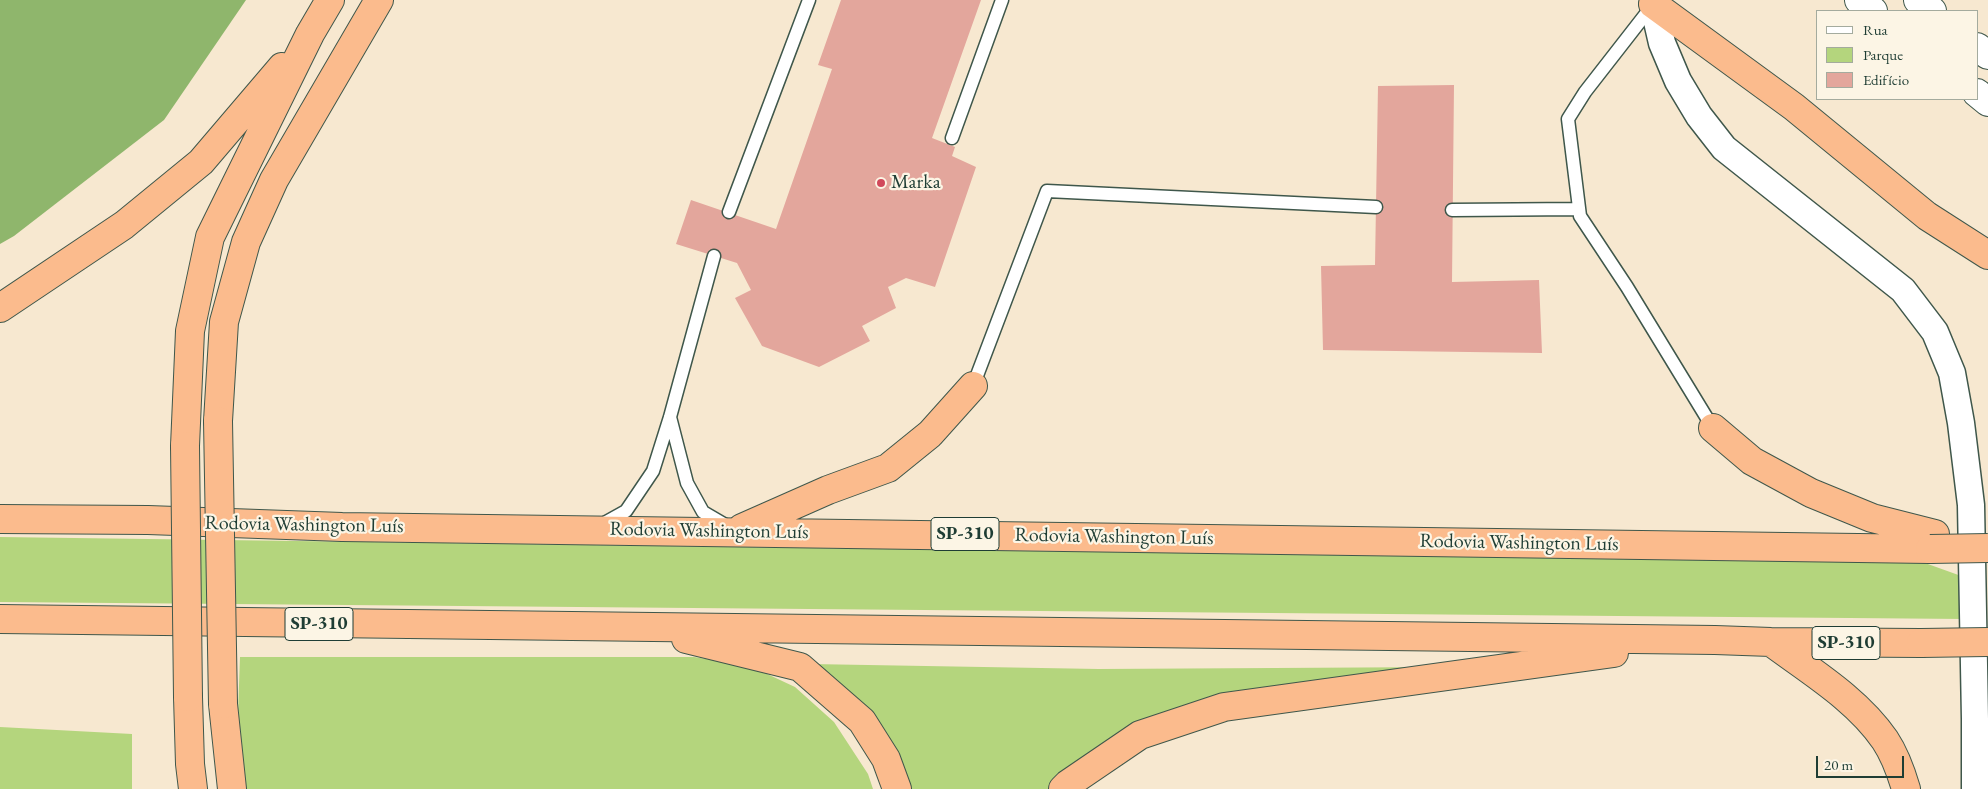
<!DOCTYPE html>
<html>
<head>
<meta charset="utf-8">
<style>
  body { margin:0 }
  #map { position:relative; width:1988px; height:789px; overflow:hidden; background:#f7e8d0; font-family:"EB Garamond",serif }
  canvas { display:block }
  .legend { position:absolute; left:1816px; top:10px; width:162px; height:90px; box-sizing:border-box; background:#fcf5e5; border:1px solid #a4ab9e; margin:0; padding:6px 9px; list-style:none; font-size:15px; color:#1f3d34 }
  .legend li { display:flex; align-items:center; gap:10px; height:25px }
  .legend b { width:25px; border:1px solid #a4ab9e }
  .scale { position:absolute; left:1816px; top:756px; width:88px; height:22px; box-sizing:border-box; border:2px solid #1f3d34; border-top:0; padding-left:6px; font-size:15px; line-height:18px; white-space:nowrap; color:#1f3d34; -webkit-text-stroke:4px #fcf5e5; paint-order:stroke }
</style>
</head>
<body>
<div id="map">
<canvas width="1988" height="789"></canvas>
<ul class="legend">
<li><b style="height:6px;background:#fff"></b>Rua</li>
<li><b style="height:14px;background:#b4d57d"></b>Parque</li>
<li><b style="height:14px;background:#e3a69c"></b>Edifício</li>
</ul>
<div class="scale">20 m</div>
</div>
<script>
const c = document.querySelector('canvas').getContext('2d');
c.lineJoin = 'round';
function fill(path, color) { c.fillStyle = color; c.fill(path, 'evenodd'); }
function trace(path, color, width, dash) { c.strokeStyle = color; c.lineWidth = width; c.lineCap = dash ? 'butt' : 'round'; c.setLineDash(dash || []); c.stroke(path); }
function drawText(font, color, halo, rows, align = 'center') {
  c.font = font + ' "EB Garamond",serif'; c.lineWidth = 4.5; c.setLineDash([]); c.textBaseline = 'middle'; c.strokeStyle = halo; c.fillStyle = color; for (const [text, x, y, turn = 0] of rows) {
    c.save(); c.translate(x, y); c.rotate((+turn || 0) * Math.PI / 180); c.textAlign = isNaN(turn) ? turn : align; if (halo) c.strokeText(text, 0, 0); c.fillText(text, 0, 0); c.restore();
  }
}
fill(new Path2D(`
  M0,537L1925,563L1964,577L1965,619L0,602Z
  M240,657H694L750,666L795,687L834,722L868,774L873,789H243L238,714Z
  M810,664L1099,669L1449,667L1229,699L1052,789H911C897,752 879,718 849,691C838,681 823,673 810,664Z
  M0,727L132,734V789H0Z`), '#b4d57d');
fill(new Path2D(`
  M0,0H246L164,120L14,236L0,244Z`), '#8fb66c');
fill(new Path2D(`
  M841,0H981L932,138L955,147L952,156L976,167L935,287L906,278L888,287L896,308L862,326L870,341L819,367L762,346L735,298L751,290L737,263L676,244L691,200L776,229L832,69L818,65Z
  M1454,85L1452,282L1539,280L1542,353L1323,350L1321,266L1375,265L1378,86Z`), '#e3a69c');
const service = new Path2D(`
  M1652,6L1585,92L1568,119L1580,216L1627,287L1713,428
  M952,138L1002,0
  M1452,210L1579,209
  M729,212L809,0
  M973,386L1047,191L1376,207
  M670,417L687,483L703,512L727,526
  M599,526L626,511L653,471L670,417L714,256`);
const minor = new Path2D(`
  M1653,4L1662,43L1678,81L1699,116L1724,148L1903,290L1935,332L1952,373L1961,423L1971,505L1975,719V789`);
const tertiary = new Path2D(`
  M1859,0L1873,11
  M1918,0L1932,11
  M1977,47L1988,55
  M1977,93L1988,102`);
const motorway = new Path2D(`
  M1653,4L1794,107L1927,216L1988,255
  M0,308L124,225L201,162L282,67
  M218,421L224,322L246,242L274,180L379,0
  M1713,428L1752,461L1811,493L1872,518L1935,534
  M185,446L190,331L210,237L310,34L330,0
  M0,519L148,520L342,527L1930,549
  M742,528L828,490L888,468L930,434L973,386
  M0,619L1715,640L1771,642L1921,643
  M686,639L800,667L862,721L886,759L897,789
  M1771,642C1810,671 1857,699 1885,740C1895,755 1901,772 1906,789
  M188,697L190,764L193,789
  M223,704L232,789
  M1063,789L1068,784L1140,735L1224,707L1614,653`);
trace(service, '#3f574b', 15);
trace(minor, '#3f574b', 29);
trace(tertiary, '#3f574b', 30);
trace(motorway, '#3f574b', 30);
trace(service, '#fff', 12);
trace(minor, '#fff', 26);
trace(tertiary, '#fff', 28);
trace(motorway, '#fbbb8d', 28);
const motorwayBridge = new Path2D(`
  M218,421L223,704
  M185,446L188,697
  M1930,549L1988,548
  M1921,643L1988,642`);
trace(motorwayBridge, '#3f574b', 30, []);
trace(motorwayBridge, '#fbbb8d', 28);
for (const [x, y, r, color] of [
  [881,183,5,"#d1495b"]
]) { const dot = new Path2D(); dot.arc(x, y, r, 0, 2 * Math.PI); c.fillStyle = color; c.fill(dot); trace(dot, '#fcf5e5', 2); }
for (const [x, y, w] of [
  [965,534,68],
  [319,624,68],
  [1846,643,68]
]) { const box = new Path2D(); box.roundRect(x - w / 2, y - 16.5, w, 33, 4); c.fillStyle = '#fcf5e5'; c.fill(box); trace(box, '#1f3d34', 1); }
drawText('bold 19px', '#1f3d34', null, [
  ["SP-310",965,534],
  ["SP-310",319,624],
  ["SP-310",1846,643]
]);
drawText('20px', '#1f3d34', '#fcf5e5', [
  ["Marka",891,183]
], 'left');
drawText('20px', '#1f3d34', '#fcf5e5', [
  ["Rodovia Washington Luís",304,525,1],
  ["Rodovia Washington Luís",709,531,1],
  ["Rodovia Washington Luís",1114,537,1],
  ["Rodovia Washington Luís",1519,543,1]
]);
</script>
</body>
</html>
